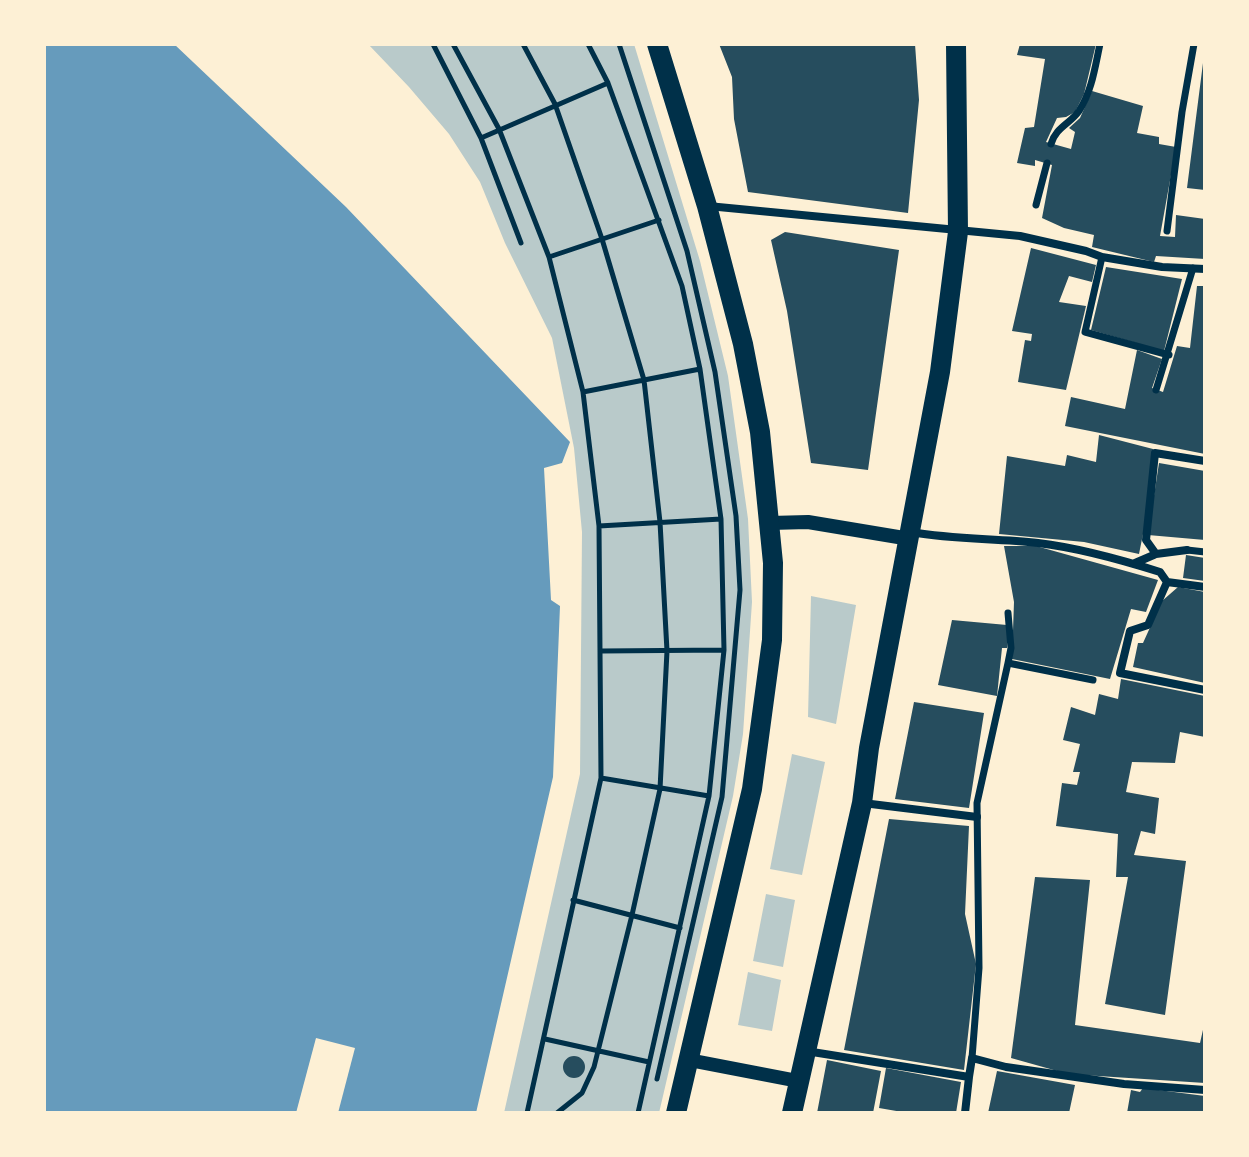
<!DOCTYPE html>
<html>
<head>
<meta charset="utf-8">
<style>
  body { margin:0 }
  #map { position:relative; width:1249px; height:1157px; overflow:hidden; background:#fdf0d5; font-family:"Archivo Narrow",sans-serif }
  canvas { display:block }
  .frame { position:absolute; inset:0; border:46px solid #fdf0d5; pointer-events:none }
</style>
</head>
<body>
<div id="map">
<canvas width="1249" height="1157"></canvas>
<div class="frame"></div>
</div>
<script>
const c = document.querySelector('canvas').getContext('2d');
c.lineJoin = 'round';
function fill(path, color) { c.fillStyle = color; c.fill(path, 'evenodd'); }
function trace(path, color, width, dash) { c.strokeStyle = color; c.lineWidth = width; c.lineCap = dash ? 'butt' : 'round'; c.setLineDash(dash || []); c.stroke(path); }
fill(new Path2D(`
  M368,44H634L700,261L728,376L748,519L752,602L743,734L733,796L659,1113H504L580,774L582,532L574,448L552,338L505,243L480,182L449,134L409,87Z
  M811,596L856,605L836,724L808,717Z
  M792,754L825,762L802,875L770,869Z
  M766,894L795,900L783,967L753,961Z
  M748,972L781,980L772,1031L738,1025Z`), '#b9caca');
fill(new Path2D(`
  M44,44H174L346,207L570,442L562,463L544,468L551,600L560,606L553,777L476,1113H44Z`), '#669bbc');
fill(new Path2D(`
  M316,1038L355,1048L338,1113H296Z`), '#fdf0d5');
fill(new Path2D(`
  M719,44H915L919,100L908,213L748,192L734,119L732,77Z
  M1020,44H1096L1084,94L1075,112L1066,117L1057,118L1046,142L1071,149L1075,132L1069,128L1080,118L1092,91L1143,106L1137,133L1159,137V144L1176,147L1160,236L1175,237L1176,215L1205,219V259L1156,256L1154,262L1092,247L1094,235L1064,228L1042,218L1052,165L1035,160V166L1017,163L1025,128L1034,127L1045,59L1017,55Z
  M1203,63H1205V190L1187,188Z
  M785,232L899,250L868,470L811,463L787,311L771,240Z
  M1031,248L1096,265L1092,282L1069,276L1059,302L1086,306L1066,390L1018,382L1025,340L1031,341L1032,334L1012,331Z
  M1106,267L1182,279L1164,351L1091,330Z
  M1197,286H1205V454L1065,426L1071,397L1125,409L1137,350L1162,359L1152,388L1163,392L1177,346L1190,348Z
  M1099,435L1153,449L1145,524L1139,554L1084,542L999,534L1007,456L1065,466L1067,455L1096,462Z
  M1159,463L1205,471V540L1148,535Z
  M1004,546H1036L1158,580L1146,612L1131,609L1110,679L1012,659L1014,602Z
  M1186,555L1205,558V581L1183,578Z
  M1178,587L1205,592V683L1133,667L1138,643H1143L1162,601Z
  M952,620L1007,625V648H1002L997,696L938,685Z
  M1121,679L1205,696V737L1180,732L1175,763L1132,762L1126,792L1159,798L1155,834L1141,831L1134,855L1186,861L1165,1015L1105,1004L1128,877H1116L1118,834L1056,826L1062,783L1077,785L1080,772H1073L1080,744L1063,740L1071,707L1095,715L1099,694L1118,699Z
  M914,702L984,713L969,808L895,799Z
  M889,819L969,826L965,914L976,964L964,1070L844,1050Z
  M1035,877L1090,880L1075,1025L1200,1043L1205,1021V1083L1068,1074L1011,1058Z
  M563 1067a11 11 0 1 1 22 0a11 11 0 1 1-22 0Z
  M827,1060L881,1071L873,1113H817Z
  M886,1068L961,1082L956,1113H908L879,1108Z
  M997,1071L1075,1085L1069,1113H988Z
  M1143,1088L1205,1096V1113H1127L1131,1090L1140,1092Z`), '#264d5e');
trace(new Path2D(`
  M433,44L481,138L521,243
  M453,44L499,129L549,257L583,392L599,526L601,778L527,1113
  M523,44L555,104L602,239L644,380L660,522L667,651L660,789L632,915L594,1067L582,1093L557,1113
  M588,44L608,83L682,286L700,369L721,519L724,650L709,796L638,1113
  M619,44L687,251L715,372L736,516L740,590L722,797L657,1079
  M481,138L608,83
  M549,257L659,220
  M583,392L700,369
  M599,526L721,519
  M602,651L724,650
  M601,778L709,796
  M573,900L680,928
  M545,1039L649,1062`), '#003049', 5);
trace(new Path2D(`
  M1051,144C1056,127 1070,124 1079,111C1092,91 1095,67 1100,44
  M1036,205L1047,163
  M1167,231L1182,112L1194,44
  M1102,257L1085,332L1169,355
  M1156,390L1193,268
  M1187,550L1205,552
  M1008,663L1093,680
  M972,1058L979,968L977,803L1008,663L1011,648L1008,613`), '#003049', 7);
trace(new Path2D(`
  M708,206L1020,236L1086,251L1102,257L1162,267L1205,269
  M912,532C954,540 996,538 1038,543C1080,548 1119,559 1160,572L1167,582L1205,587
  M1156,554L1146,540L1155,453L1205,461
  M1135,563L1156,554L1187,550
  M1167,582L1148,625L1130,631L1120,673L1205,690
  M863,803L977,817
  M806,1051L969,1077L972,1058L1006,1067L1124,1084L1205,1090
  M965,1113L969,1077`), '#003049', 8);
trace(new Path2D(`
  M770,523L808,522L910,539
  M689,1060L798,1081`), '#003049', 14);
trace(new Path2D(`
  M657,44L707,206L743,344L760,432L773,563L772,640L752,789L676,1113
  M792,1113L862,803L869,748L940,372L958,232L956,44`), '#003049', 20);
</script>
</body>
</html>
